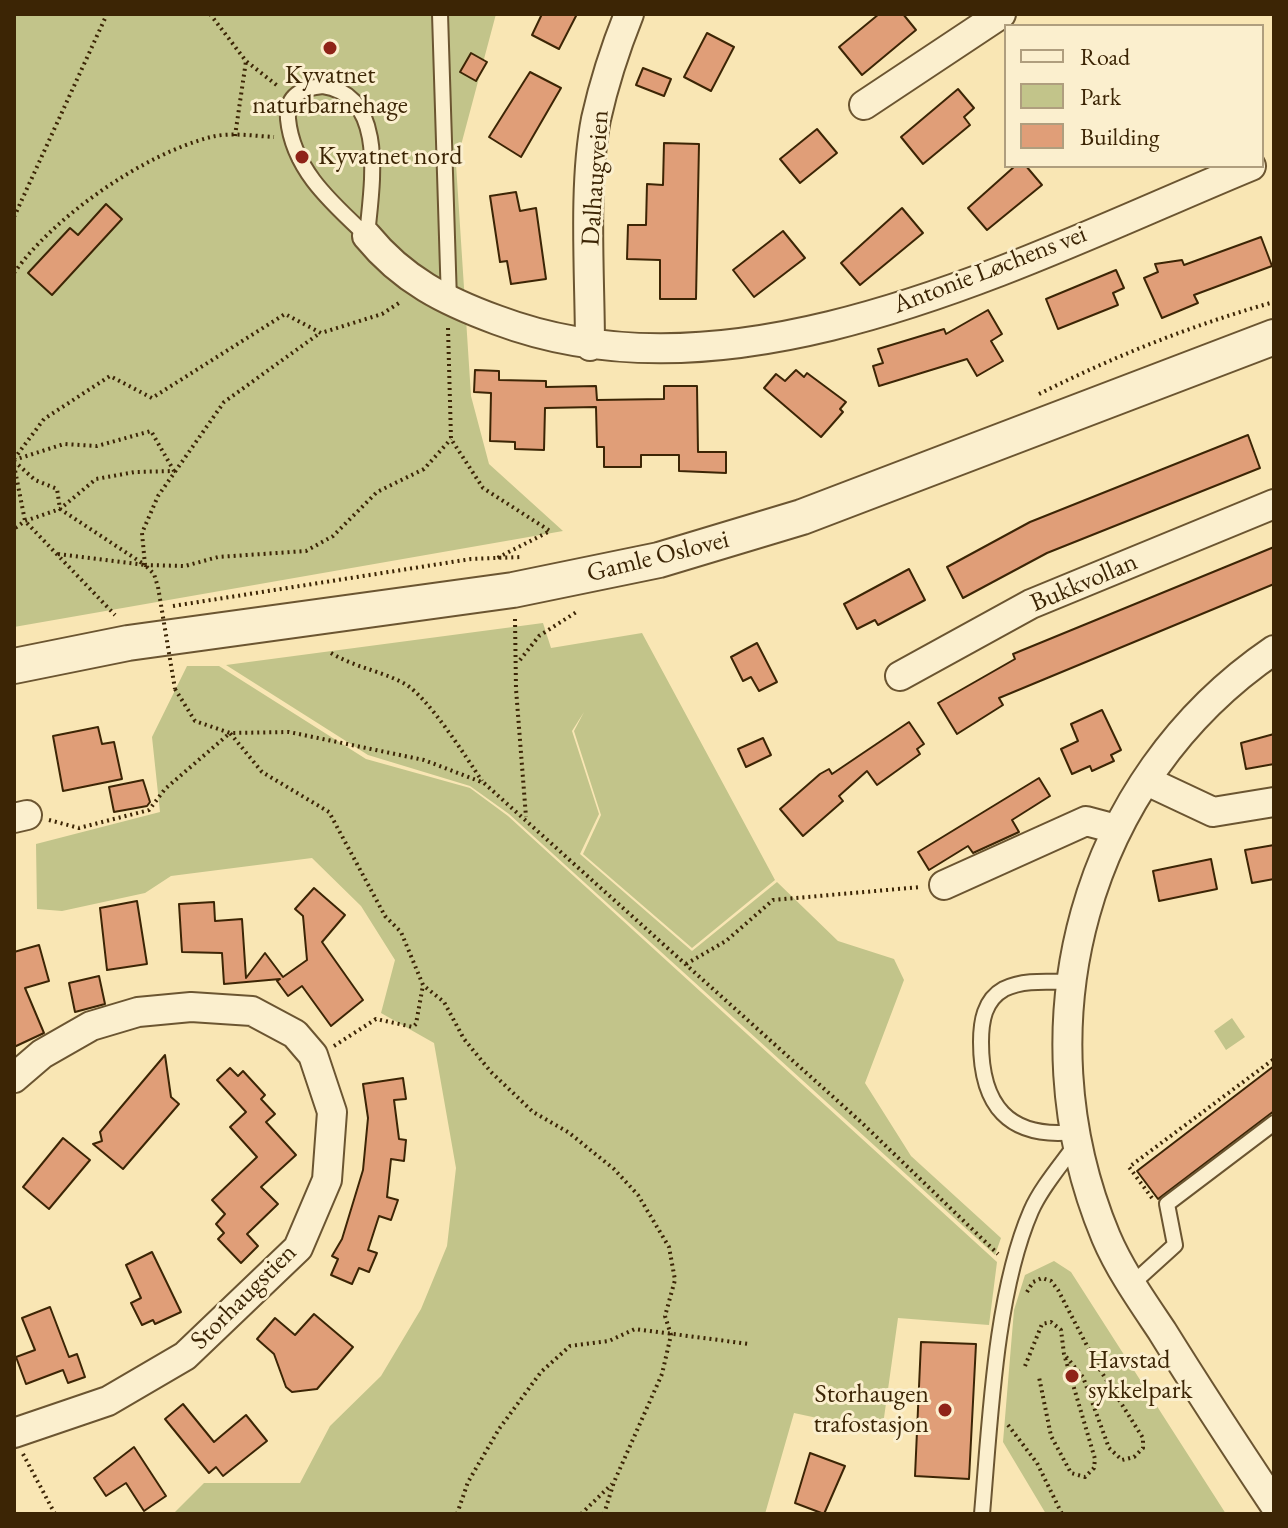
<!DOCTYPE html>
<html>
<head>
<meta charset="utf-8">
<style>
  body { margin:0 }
  #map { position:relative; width:1288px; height:1528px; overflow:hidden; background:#f9e6b4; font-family:"EB Garamond",serif }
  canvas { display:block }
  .frame { position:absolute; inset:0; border:16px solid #3c2505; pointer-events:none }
  .legend { position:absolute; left:1004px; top:24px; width:260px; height:144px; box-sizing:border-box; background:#fbefce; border:2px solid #af9e7e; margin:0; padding:10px 14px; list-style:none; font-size:24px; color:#3c2505 }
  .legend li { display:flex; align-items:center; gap:16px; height:40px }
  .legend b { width:40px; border:2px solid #af9e7e }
</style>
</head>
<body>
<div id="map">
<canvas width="1288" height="1528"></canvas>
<div class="frame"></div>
<ul class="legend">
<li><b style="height:10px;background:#fbefce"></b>Road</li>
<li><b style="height:22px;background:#c2c48a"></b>Park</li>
<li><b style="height:22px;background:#e09e78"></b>Building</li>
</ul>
</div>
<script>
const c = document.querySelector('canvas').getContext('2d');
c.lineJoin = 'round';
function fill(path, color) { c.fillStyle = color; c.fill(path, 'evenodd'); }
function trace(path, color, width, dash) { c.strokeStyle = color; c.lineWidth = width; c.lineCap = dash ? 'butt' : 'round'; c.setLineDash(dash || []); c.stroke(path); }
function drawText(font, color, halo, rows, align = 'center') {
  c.font = font + ' "EB Garamond",serif'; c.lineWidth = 6; c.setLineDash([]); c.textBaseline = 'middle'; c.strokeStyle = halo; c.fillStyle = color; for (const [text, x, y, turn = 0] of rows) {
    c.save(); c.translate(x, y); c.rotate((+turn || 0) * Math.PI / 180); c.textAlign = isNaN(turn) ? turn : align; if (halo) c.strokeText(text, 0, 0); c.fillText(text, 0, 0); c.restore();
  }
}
fill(new Path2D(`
  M14,14H496L456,164L471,396L489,464L563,531L14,627Z
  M543,623L551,648L642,633L775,880L692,948L583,854L601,815L574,731L584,712L572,731L599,814L580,854L692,951L777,882L838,941L894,959L904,980L865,1083L911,1156L1001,1238L995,1255L509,814L470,786L368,755L226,665Z
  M187,666H219L366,759L470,788L508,816L997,1262L989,1325L898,1318L882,1432L794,1413L765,1514H173L204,1483H300L330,1426L381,1376L421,1309L447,1246L456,1168L434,1043L381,1013L395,960L361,906L312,858L171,876L145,893L62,911L37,909L36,844L160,812L152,737Z
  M1232,1018L1245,1037L1226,1050L1214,1031Z
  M1054,1261L1071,1272L1226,1514H1046L1003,1442L1014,1310L1025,1275Z`), '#c2c48a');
const building = new Path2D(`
  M542,14H577L559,49L532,35Z
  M879,14H903L916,30L862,75L839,47Z
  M707,33L734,47L711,91L684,77Z
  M471,53L487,62L476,81L460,72Z
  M643,68L671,79L664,96L636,85Z
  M530,72L561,88L521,157L489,137Z
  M958,89L974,108L964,117L970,125L923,164L901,137Z
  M817,129L837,153L800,183L780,159Z
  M664,143L699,144L696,299H660V260L627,259L628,225H646L647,184L663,185Z
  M1015,166H1026L1042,185L987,230L968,208Z
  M516,192L520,211L536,208L546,279L511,284L507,261L500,262L490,196Z
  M106,204L122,219L52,295L28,273L70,228L78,235Z
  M902,208L923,233L860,285L841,263Z
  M783,231L805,258L754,297L733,270Z
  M1261,237L1272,266L1194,295L1198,303L1162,318L1144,278L1158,272L1155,264L1182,260L1184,265Z
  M1116,270L1124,288L1113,293L1118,305L1058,329L1046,299Z
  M988,310L1002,334L991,341L1003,361L977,376L967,359L879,386L873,366L883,363L878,349L944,329L946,334Z
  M475,370L499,371V380L546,381V387L596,386L597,400L664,399V386H697L698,452H726V473L679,471V455H641V467H604V447H597L596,407L545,408L544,450L515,449V442L490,441L491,393L474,392Z
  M796,370L804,377L807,373L846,402L840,409L843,412L821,437L764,388L776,374L785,381Z
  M1248,435L1260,468L1047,553L963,598L947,567L1030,522Z
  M1274,547V584L999,698L1003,705L957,734L938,703L1015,659L1013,654Z
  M909,569L925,600L878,625L875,620L857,629L844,604Z
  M757,643L777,682L759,691L751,677L743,681L731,657Z
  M1102,710L1121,750L1111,755L1114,761L1092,771L1090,766L1072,774L1061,749L1078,741L1071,724Z
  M909,722L924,744L917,749L920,754L877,785L867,771L839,796L843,801L803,836L780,809L820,774L829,769L832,774Z
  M98,727L102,744L114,742L122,779L63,791L53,736Z
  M1274,734V764L1246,769L1241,743Z
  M763,738L771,755L746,767L738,749Z
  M1039,778L1050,796L1012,820L1019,832L973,853L968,846L929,870L918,852Z
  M143,780L150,802L147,806L114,812L109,787Z
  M1274,845V879L1252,883L1245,850Z
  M1211,859L1217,889L1159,901L1153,871Z
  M314,888L345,915L322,942L363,1000L331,1026L302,986L288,996L277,981L280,979L224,984L222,953L182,952L179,904L214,902L215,921L242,919L246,978L265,953L283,977L307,960L303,916L295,909Z
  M137,901L147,964L107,970L100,908Z
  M39,945L49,981L25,988L44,1033L14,1047V952Z
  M99,976L105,1004L75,1012L69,983Z
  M165,1055L171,1097L179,1104L123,1169L93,1144L102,1141L100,1132Z
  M1274,1066V1111L1158,1199L1137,1171Z
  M230,1068L238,1076L243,1071L265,1095L261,1099L275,1114L266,1122L296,1155L261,1187L278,1204L247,1234L258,1246L241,1263L218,1239L224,1233L216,1224L225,1214L212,1200L257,1157L230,1127L246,1112L217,1080Z
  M403,1078L406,1099L394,1100L399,1139L406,1140L404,1161L391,1159L387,1197L398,1200L391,1220L379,1216L368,1250L377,1253L369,1272L359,1268L352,1284L331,1275L338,1259L332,1256L342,1239L363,1170L368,1118L363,1084Z
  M63,1138L90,1160L49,1209L23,1187Z
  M152,1252L181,1312L155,1324L153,1320L142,1325L131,1303L141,1298L126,1265Z
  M50,1307L69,1357L77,1354L85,1377L68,1383L63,1370L26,1384L16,1357L35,1350L22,1318Z
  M314,1314L353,1347L317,1389L292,1392L286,1387L274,1354L257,1339L275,1318L295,1335Z
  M921,1342L976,1344L969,1479L915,1476Z
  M183,1404L214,1442L246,1415L267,1441L223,1476L216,1467L209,1473L165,1419Z
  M134,1447L166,1496L144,1511L126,1483L106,1496L94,1478Z
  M810,1453L845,1466L824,1514L795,1503Z`);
fill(building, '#e09e78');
trace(building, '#3c2505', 2);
const service = new Path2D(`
  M440,14L449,301
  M323,86C389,96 371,189 367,236C332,203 293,170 288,119C286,96 301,88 323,86Z
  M1071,982C1049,982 1024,979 1004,989C984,1000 981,1022 981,1042C981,1105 1008,1139 1074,1132
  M1132,1284L1175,1245L1167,1204L1274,1123
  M982,1514C990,1423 995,1294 1031,1211C1041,1188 1061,1165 1076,1144`);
const minor = new Path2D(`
  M864,105L1001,14
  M367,236C403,280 445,301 497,320C741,412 1028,258 1251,166
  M590,346C590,278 583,185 596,119C604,83 615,49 629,14
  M1274,650C1083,780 1018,1026 1106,1237C1120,1270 1142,1301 1162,1331C1198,1389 1236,1447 1274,1504
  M900,676L1031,604L1274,504
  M1147,781L1213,812L1274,802
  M14,818L27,815
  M944,885L1086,821L1116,829
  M14,1078L42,1054L91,1026L138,1012L191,1007L252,1011L295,1034L313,1055L332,1112L327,1180L298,1248L185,1356L108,1401L14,1433`);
const tertiary = new Path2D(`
  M14,666L128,643L513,590L659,560L802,517L1274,337`);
trace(service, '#6b5531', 18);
trace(minor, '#6b5531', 32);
trace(tertiary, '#6b5531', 38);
trace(new Path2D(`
  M210,14L246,61L279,87
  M235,136L246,61
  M14,217L107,14
  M14,273C54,216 144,154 211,137C230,132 254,136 274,137
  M448,328L451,439L483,488L550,531L495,559
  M1039,394C1115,356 1192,325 1274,302
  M14,459L44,419L110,376L152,398L285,314L321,333L382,314L402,301
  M14,460L64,444L97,446L151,431L174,471L135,472L96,479L60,509L25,521L14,529
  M14,461L35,480L57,489L60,509L145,565L185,566L218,557L306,551L333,536L377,492L424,469L451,439
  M14,465L25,521L115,615
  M58,554L145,565L154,574L158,587
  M145,565L142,533L158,496L224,402L320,333
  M173,606L471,559L521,557
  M515,619L516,689L526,817
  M331,653C356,668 382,671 405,684C428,697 466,757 482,781
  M520,660L539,636L578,611
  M175,689L195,721L230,733L289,732L424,760L484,783L861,1122L998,1254
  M49,820L79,828L149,810L165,789L230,733L262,772L329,812L385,916L401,932L423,985L444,1002L464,1039L491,1072L533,1112L568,1132L614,1169L638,1195L669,1247L675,1280L665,1316L671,1335L662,1374L614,1482L604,1514
  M686,964L726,941L773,900L921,887
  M334,1046L376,1019L413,1027L416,1024L423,985
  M1152,1198L1129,1167L1274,1059
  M1027,1292L1033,1282L1042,1278L1051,1281L1058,1290L1097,1365L1143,1438V1448L1134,1457L1122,1460L1109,1448L1083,1377L1064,1354
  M1025,1366L1042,1324L1051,1322L1061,1330L1064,1354L1095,1459L1094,1468L1085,1477L1071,1473L1051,1436L1039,1377
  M1008,1425L1037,1463L1062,1514
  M23,1454L55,1514
  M457,1514L468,1482L499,1429L541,1372L570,1346L609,1341L635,1329L749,1344
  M581,1514L612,1484`), '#3c2505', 4, [2, 4]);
trace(service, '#fbefce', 14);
trace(minor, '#fbefce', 28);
trace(tertiary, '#fbefce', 34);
trace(new Path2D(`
  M158,587L175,689`), '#3c2505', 4, [2, 4]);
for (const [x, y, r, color] of [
  [330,48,8,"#8f2418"],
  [302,157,8,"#8f2418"],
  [1072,1376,8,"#8f2418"],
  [945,1410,8,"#8f2418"]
]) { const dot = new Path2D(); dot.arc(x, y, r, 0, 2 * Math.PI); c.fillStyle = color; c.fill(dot); trace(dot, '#fbefce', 3); }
drawText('26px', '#3c2505', '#fbefce', [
  ["Kyvatnet",330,76,"center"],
  ["naturbarnehage",330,106,"center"],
  ["Kyvatnet nord",318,157],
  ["Havstad",1088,1361],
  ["sykkelpark",1088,1391],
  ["Storhaugen",929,1395,"right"],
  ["trafostasjon",929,1425,"right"]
], 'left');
drawText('26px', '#3c2505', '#fbefce', [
  ["Dalhaugveien",596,178,-86],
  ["Antonie Løchens vei",990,270,-21],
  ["Gamle Oslovei",658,557,-14],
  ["Bukkvollan",1084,583,-23],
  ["Storhaugstien",244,1297,-45]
]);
</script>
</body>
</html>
